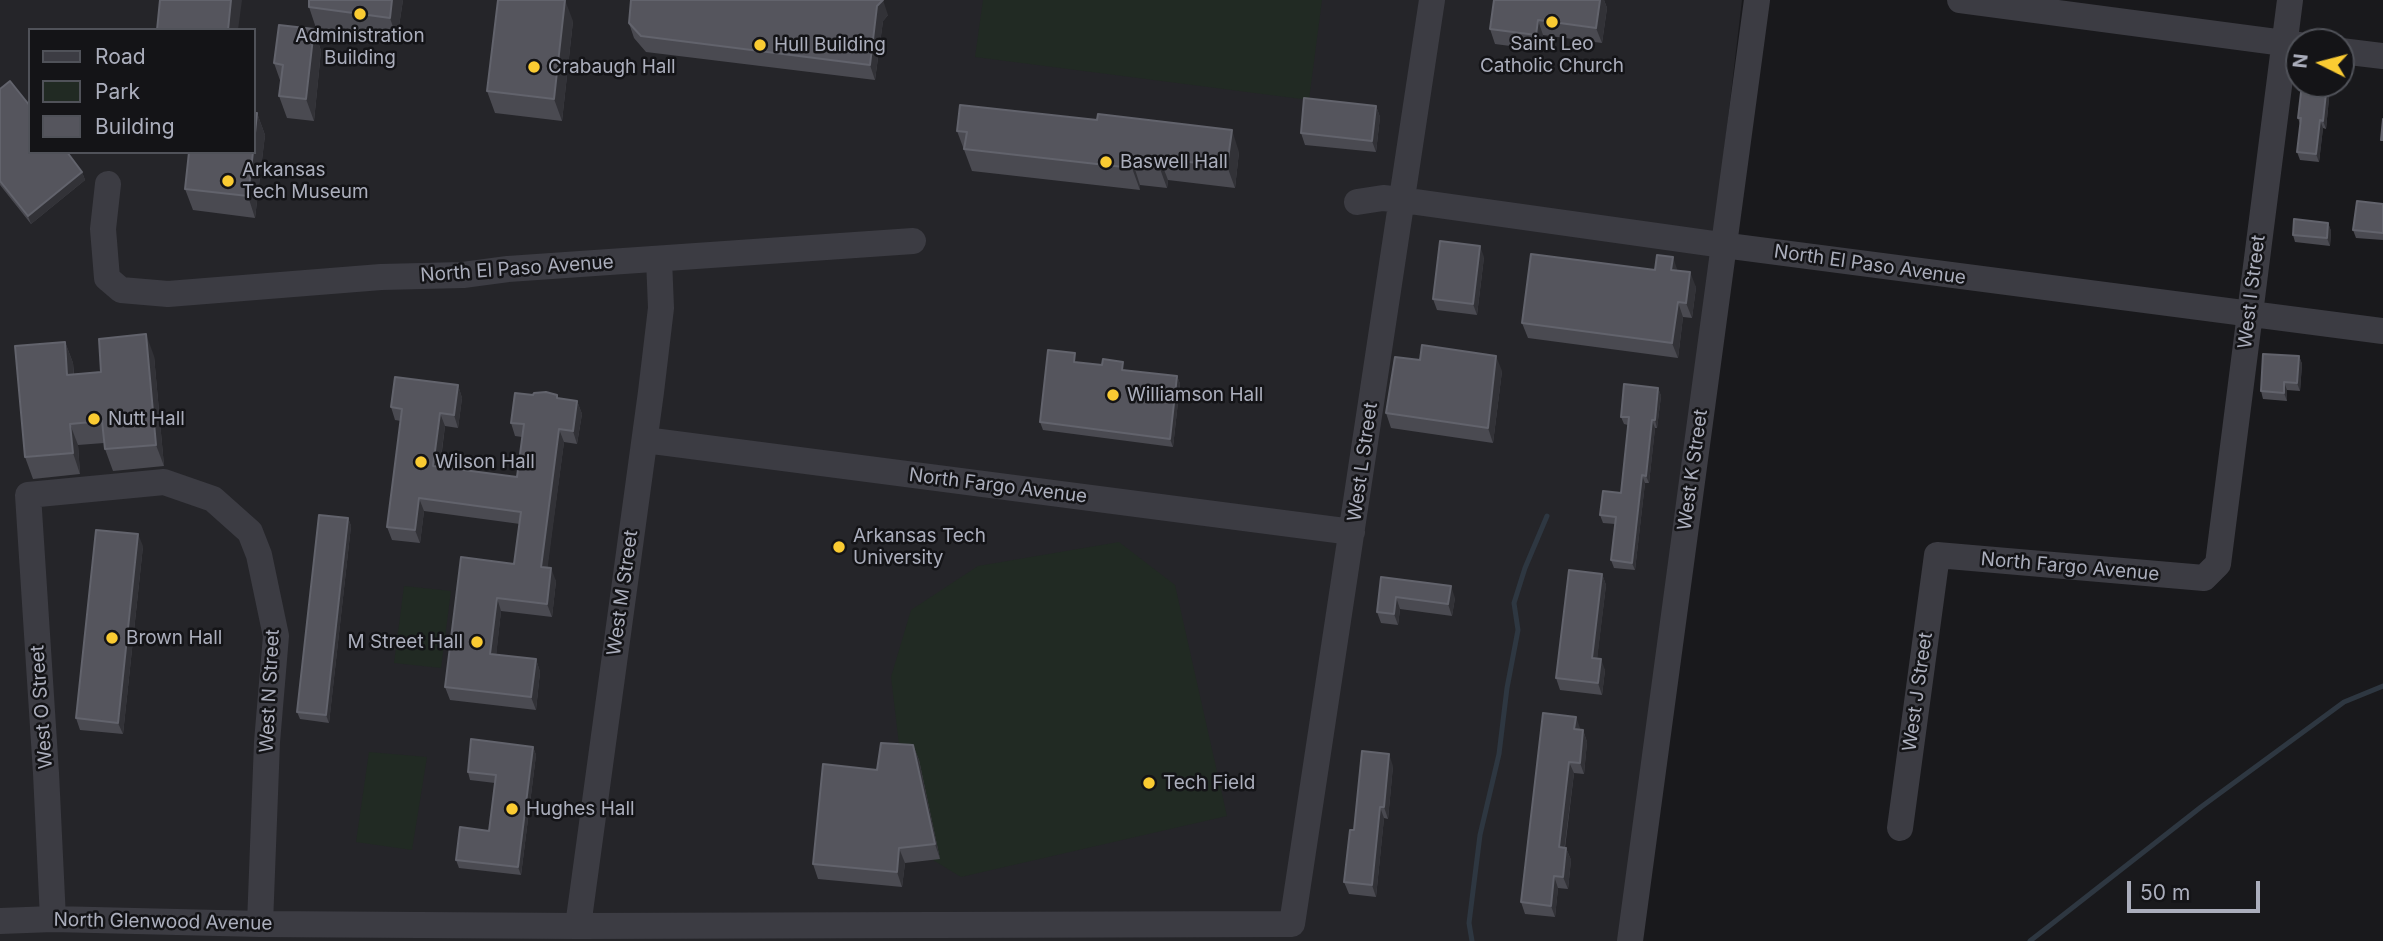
<!DOCTYPE html>
<html>
<head>
<meta charset="utf-8">
<style>
  body { margin:0 }
  #map { position:relative; width:2383px; height:941px; overflow:hidden; background:#19191c; font-family:Inter,sans-serif }
  canvas { display:block }
  .legend { position:absolute; left:28px; top:28px; width:228px; height:126px; box-sizing:border-box; background:#141417; border:2px solid #505259; margin:0; padding:9px 12px; list-style:none; font-size:21px; color:#abaebc }
  .legend li { display:flex; align-items:center; gap:14px; height:35px }
  .legend b { width:35px; border:2px solid #505259 }
  .north { position:absolute; left:2285px; top:28px; width:70px; height:70px; box-sizing:border-box; background:#141417; border:2px solid #505259; border-radius:50%; rotate:276deg; font-size:19px; font-weight:700; line-height:28px; text-align:center; color:#abaebc }
  .north::after { content:''; display:block; margin:auto; width:24px; height:32px; background:#facb32; clip-path:polygon(50% 0,100% 100%,50% 72%,0 100%) }
  .scale { position:absolute; left:2127px; top:881px; width:133px; height:32px; box-sizing:border-box; border:4px solid #abaebc; border-top:0; padding-left:9px; font-size:21px; line-height:24px; white-space:nowrap; color:#abaebc; -webkit-text-stroke:5px #141417; paint-order:stroke }
</style>
</head>
<body>
<div id="map">
<canvas width="2383" height="941"></canvas>
<ul class="legend">
<li><b style="height:9px;background:#3c3c43"></b>Road</li>
<li><b style="height:19px;background:#212a23"></b>Park</li>
<li><b style="height:19px;background:#55555d"></b>Building</li>
</ul>
<div class="north">N</div>
<div class="scale">50 m</div>
</div>
<script>
const c = document.querySelector('canvas').getContext('2d');
c.lineJoin = 'round';
function fill(path, color) { c.fillStyle = color; c.fill(path, 'evenodd'); }
function trace(path, color, width, dash) { c.strokeStyle = color; c.lineWidth = width; c.lineCap = dash ? 'butt' : 'round'; c.setLineDash(dash || []); c.stroke(path); }
function drawText(font, color, halo, rows, align = 'center') {
  c.font = font + ' Inter,sans-serif'; c.lineWidth = 5; c.setLineDash([]); c.textBaseline = 'middle'; c.strokeStyle = halo; c.fillStyle = color; for (const [text, x, y, turn = 0] of rows) {
    c.save(); c.translate(x, y); c.rotate((+turn || 0) * Math.PI / 180); c.textAlign = isNaN(turn) ? turn : align; if (halo) c.strokeText(text, 0, 0); c.fillText(text, 0, 0); c.restore();
  }
}
fill(new Path2D(`
  M0,0H1742L1631,941H0ZM30,30H254V152H30Z`), '#252529');
fill(new Path2D(`
  M983,0H1322L1309,100L975,57Z
  M1119,542L1175,585L1227,816L961,877L933,860L903,778L891,677L911,610L978,566Z
  M404,586L451,591L441,668L394,663Z
  M369,752L427,757L412,850L356,842Z`), '#212a23');
trace(new Path2D(`
  M1472,941L1469,923L1480,835L1499,754L1507,688L1518,630L1514,603L1525,568L1547,516
  M2030,941L2201,807L2344,702L2383,686`), '#2e3741', 5);
trace(new Path2D(`
  M1960,0L2299,45
  M2341,51L2383,56
  M108,184L103,229L107,278L121,290L168,294L381,277L463,275L508,269L913,241
  M1357,202L1383,198L1402,200L1722,245L2383,331
  M645,440L1352,532
  M1900,828L1937,555L2204,578L2218,564L2290,0
  M53,919L46,773L28,495L164,482L213,499L250,532L259,555L276,636L267,742L260,924
  M0,921L53,919L260,924L578,926L1292,924L1432,0
  M578,926L651,392L661,308L659,259
  M1630,941L1757,0`), '#3c3c43', 26);
fill(new Path2D(`
  M309,0H403L397,39L316,28L309,7Z
  M1494,0H1604L1607,8L1602,43L1543,35L1541,50L1495,44L1490,29Z
  M888,15L883,21L875,80L646,52L634,38L629,23Z
  M573,21L562,121L495,113L487,91Z
  M314,29L321,51L314,121L287,118L279,96L281,83L274,63Z
  M2302,84H2329L2330,88L2326,129L2323,128L2319,162L2300,160L2297,152L2300,124L2298,118Z
  M0,89L82,172L85,180L31,224L0,185Z
  M1376,106L1380,117L1376,152L1305,145L1301,133Z
  M257,113L265,135L255,218L193,210L185,189Z
  M957,131L1239,152L1235,188L1168,180L1167,188L1140,185V190L972,171Z
  M2383,204V240L2356,238L2353,230Z
  M2328,223L2331,231L2330,246L2295,242L2293,235Z
  M1484,257L1477,315L1437,310L1433,299Z
  M1655,270L1678,271L1696,287L1692,318L1683,317L1678,358L1528,338L1522,323Z
  M65,342L73,363L74,374L101,372L154,356L164,466L113,471L105,449L104,443L78,445L80,474L33,479L25,457Z
  M2299,356L2302,364L2300,391L2287,390V401L2263,399L2261,391Z
  M1420,360L1502,371L1493,443L1391,428L1386,413Z
  M1078,362L1126,370L1177,376L1180,384L1173,447L1043,430L1040,422Z
  M458,385L462,398L458,428L445,426L440,467L517,477L522,437L515,436L511,423L557,395L558,399L577,401L582,414L577,444L564,442L547,568L556,581L552,617L501,611L496,655L536,659L540,672L536,710L450,700L445,687L514,564L520,524L424,511L420,543L392,540L387,527L401,421L395,420L391,407Z
  M1658,388L1661,396L1657,428H1655L1649,483H1645L1635,570L1614,568L1611,560L1615,524L1603,523L1600,515L1621,493L1628,425L1624,424L1621,417Z
  M348,518L351,526L329,723L300,719L297,712Z
  M143,546L123,734L80,730L76,718Z
  M1602,574L1606,585L1597,658L1605,670L1602,695L1560,690L1556,678Z
  M1381,577L1455,598L1452,616L1400,609L1398,625L1381,623L1377,612Z
  M1580,728V730H1583L1587,742L1584,774L1574,773L1565,848H1566L1571,860L1568,889L1558,888L1555,917L1525,914L1521,902Z
  M913,745L919,760L940,859L905,863L902,887L818,879L813,864L877,770Z
  M533,747L536,755L521,875L459,868L456,860L489,831L495,783L470,780L468,772Z
  M1393,766L1388,819L1384,818L1376,897L1349,894L1344,882L1354,830Z`), '#4a4a51');
fill(new Path2D(`
  M231,0H242L238,30H228Z
  M392,0H403L397,39L390,18Z
  M565,0L573,21L562,121L554,99Z
  M883,0L888,15L883,21L875,80L870,65L877,6Z
  M1600,0H1604L1607,8L1602,43L1596,28Z
  M1538,20L1543,35L1541,50L1536,35Z
  M314,29L321,51L314,121L306,99Z
  M2327,84H2329L2330,88L2326,129L2323,121Z
  M1376,106L1380,117L1376,152L1372,141Z
  M257,113L265,135L255,218L248,196L253,152H254Z
  M2320,120L2323,128L2319,162L2316,154Z
  M1232,130L1239,152L1235,188L1227,166Z
  M1160,159L1168,180L1167,188L1159,166Z
  M1133,163L1140,185V190L1132,168Z
  M82,172L85,180L31,224L28,216Z
  M2328,223L2331,231L2330,246L2327,238Z
  M1480,246L1484,257L1477,315L1473,304Z
  M1673,257L1678,272L1671,270Z
  M1690,272L1696,287L1692,318L1686,303Z
  M1678,302L1683,317L1678,358L1672,343Z
  M146,334L154,356L164,466L156,445Z
  M65,342L73,363L75,396L67,375Z
  M1496,356L1502,371L1493,443L1488,428Z
  M2299,356L2302,364L2300,391L2297,383Z
  M1177,376L1180,384L1173,447L1170,439Z
  M2284,382L2287,390V401L2284,393Z
  M458,385L462,398L458,428L454,415Z
  M1658,388L1661,396L1657,428L1655,420Z
  M577,401L582,414L577,444L573,431Z
  M440,413L445,426L438,479L433,466Z
  M1652,420L1655,428L1649,483L1646,476Z
  M70,424L78,445L80,474L73,453Z
  M559,429L564,442L546,580L541,567Z
  M1642,475L1645,483L1635,570L1632,563Z
  M419,498L424,511L420,543L415,530Z
  M348,518L351,526L329,723L326,715Z
  M138,534L143,546L123,734L118,723Z
  M551,568L556,581L552,617L547,604Z
  M1602,574L1606,585L1596,669L1592,658Z
  M1451,586L1455,598L1452,616L1448,604Z
  M1396,597L1400,609L1398,625L1394,614Z
  M497,598L501,611L495,667L490,654Z
  M536,659L540,672L536,710L531,697Z
  M1601,659L1605,670L1602,695L1598,683Z
  M1576,717L1580,728L1578,741L1574,729Z
  M1583,730L1587,742L1584,774L1580,763Z
  M913,745L919,760L940,859L935,844Z
  M533,747L536,755L521,875L518,867Z
  M1389,754L1393,766L1388,819L1384,807Z
  M1569,762L1574,773L1563,859L1559,847Z
  M1380,807L1384,818L1376,897L1372,885Z
  M899,848L905,863L902,887L897,872Z
  M1566,848L1571,860L1568,889L1563,877Z
  M1554,876L1558,888L1555,917L1551,906Z`), '#323237');
const building = new Path2D(`
  M160,0H231L228,30H157Z
  M309,0H392L390,18L309,7Z
  M498,0H565L554,99L487,91Z
  M631,0H883L877,6L870,65L641,36L629,23Z
  M1494,0H1600L1596,28L1538,20L1536,35L1490,29Z
  M279,25L314,29L306,99L279,96L283,65L274,63Z
  M10,81L30,106V152H67L82,172L28,216L0,181V89Z
  M2302,84H2327L2323,121L2320,120L2316,154L2297,152L2301,118H2298Z
  M1304,98L1376,106L1372,141L1301,133Z
  M960,105L1097,120L1098,114L1232,130L1227,166L1160,159L1159,166L1133,163L1132,168L964,149L967,132L957,131Z
  M254,113H257L254,143Z
  M2383,119V140H2381Z
  M189,152H253L248,196L185,189Z
  M2357,201L2383,204V233L2353,230Z
  M2294,219L2328,223L2327,238L2293,235Z
  M1440,241L1480,246L1473,304L1433,299Z
  M1531,254L1655,270L1657,255L1673,257L1671,270L1690,272L1686,303L1678,302L1672,343L1522,323Z
  M146,334L156,445L105,449L102,421L70,424L73,453L25,457L15,346L65,342L67,375L101,372L99,339Z
  M1422,345L1496,356L1488,428L1386,413L1395,357L1420,360Z
  M1048,350L1075,353L1074,362L1102,365L1103,359L1123,362L1122,370L1177,376L1170,439L1040,422Z
  M2263,354L2299,356L2297,383L2284,382V393L2261,391Z
  M395,377L458,385L454,415L440,413L433,466L517,477L524,424L511,423L515,393L533,395L534,393L546,392L557,395V398L577,401L573,431L559,429L541,567L551,568L547,604L497,598L490,654L536,659L531,697L445,687L461,557L514,564L521,512L419,498L415,530L387,527L402,409L391,407Z
  M1624,384L1658,388L1655,420H1652L1646,476L1642,475L1632,563L1611,560L1616,517L1600,515L1603,491L1621,493L1629,417H1621Z
  M319,515L348,518L326,715L297,712Z
  M96,530L138,534L118,723L76,718Z
  M1569,570L1602,574L1592,658L1601,659L1598,683L1556,678Z
  M1381,577L1451,586L1448,604L1396,597L1394,614L1377,612Z
  M1543,713L1576,717L1574,729L1583,730L1580,763L1569,762L1559,847L1566,848L1563,877L1554,876L1551,906L1521,902Z
  M471,739L533,747L518,867L456,860L460,827L489,831L496,775L468,772Z
  M881,743L913,745L935,844L899,848L897,872L813,864L823,764L877,770Z
  M1362,751L1389,754L1384,807H1380L1372,885L1344,882L1350,830H1354Z`);
fill(building, '#55555d');
trace(building, '#62636c', 2);
for (const [x, y, r, color] of [
  [360,14,7,"#facb32"],
  [1552,22,7,"#facb32"],
  [760,45,7,"#facb32"],
  [534,67,7,"#facb32"],
  [1106,162,7,"#facb32"],
  [228,181,7,"#facb32"],
  [1113,395,7,"#facb32"],
  [94,419,7,"#facb32"],
  [421,462,7,"#facb32"],
  [839,547,7,"#facb32"],
  [112,638,7,"#facb32"],
  [477,642,7,"#facb32"],
  [1149,783,7,"#facb32"],
  [512,809,7,"#facb32"]
]) { const dot = new Path2D(); dot.arc(x, y, r, 0, 2 * Math.PI); c.fillStyle = color; c.fill(dot); trace(dot, '#141417', 2.5); }
drawText('19px', '#abaebc', '#141417', [
  ["Administration",360,36,"center"],
  ["Building",360,58,"center"],
  ["Saint Leo",1552,44,"center"],
  ["Catholic Church",1552,66,"center"],
  ["Hull Building",774,45],
  ["Crabaugh Hall",548,67],
  ["Baswell Hall",1120,162],
  ["Arkansas",242,170],
  ["Tech Museum",242,192],
  ["Williamson Hall",1127,395],
  ["Nutt Hall",108,419],
  ["Wilson Hall",435,462],
  ["Arkansas Tech",853,536],
  ["University",853,558],
  ["Brown Hall",126,638],
  ["M Street Hall",463,642,"right"],
  ["Tech Field",1163,783],
  ["Hughes Hall",526,809]
], 'left');
drawText('19px', '#abaebc', '#141417', [
  ["North El Paso Avenue",1870,265,8],
  ["North El Paso Avenue",517,269,-4],
  ["West I Street",2252,292,-83],
  ["West L Street",1363,462,-82],
  ["West K Street",1693,470,-82],
  ["North Fargo Avenue",998,486,7],
  ["North Fargo Avenue",2070,567,5],
  ["West M Street",623,593,-82],
  ["West N Street",270,691,-87],
  ["West J Street",1918,692,-82],
  ["West O Street",42,707,-94],
  ["North Glenwood Avenue",163,922,1]
]);
</script>
</body>
</html>
